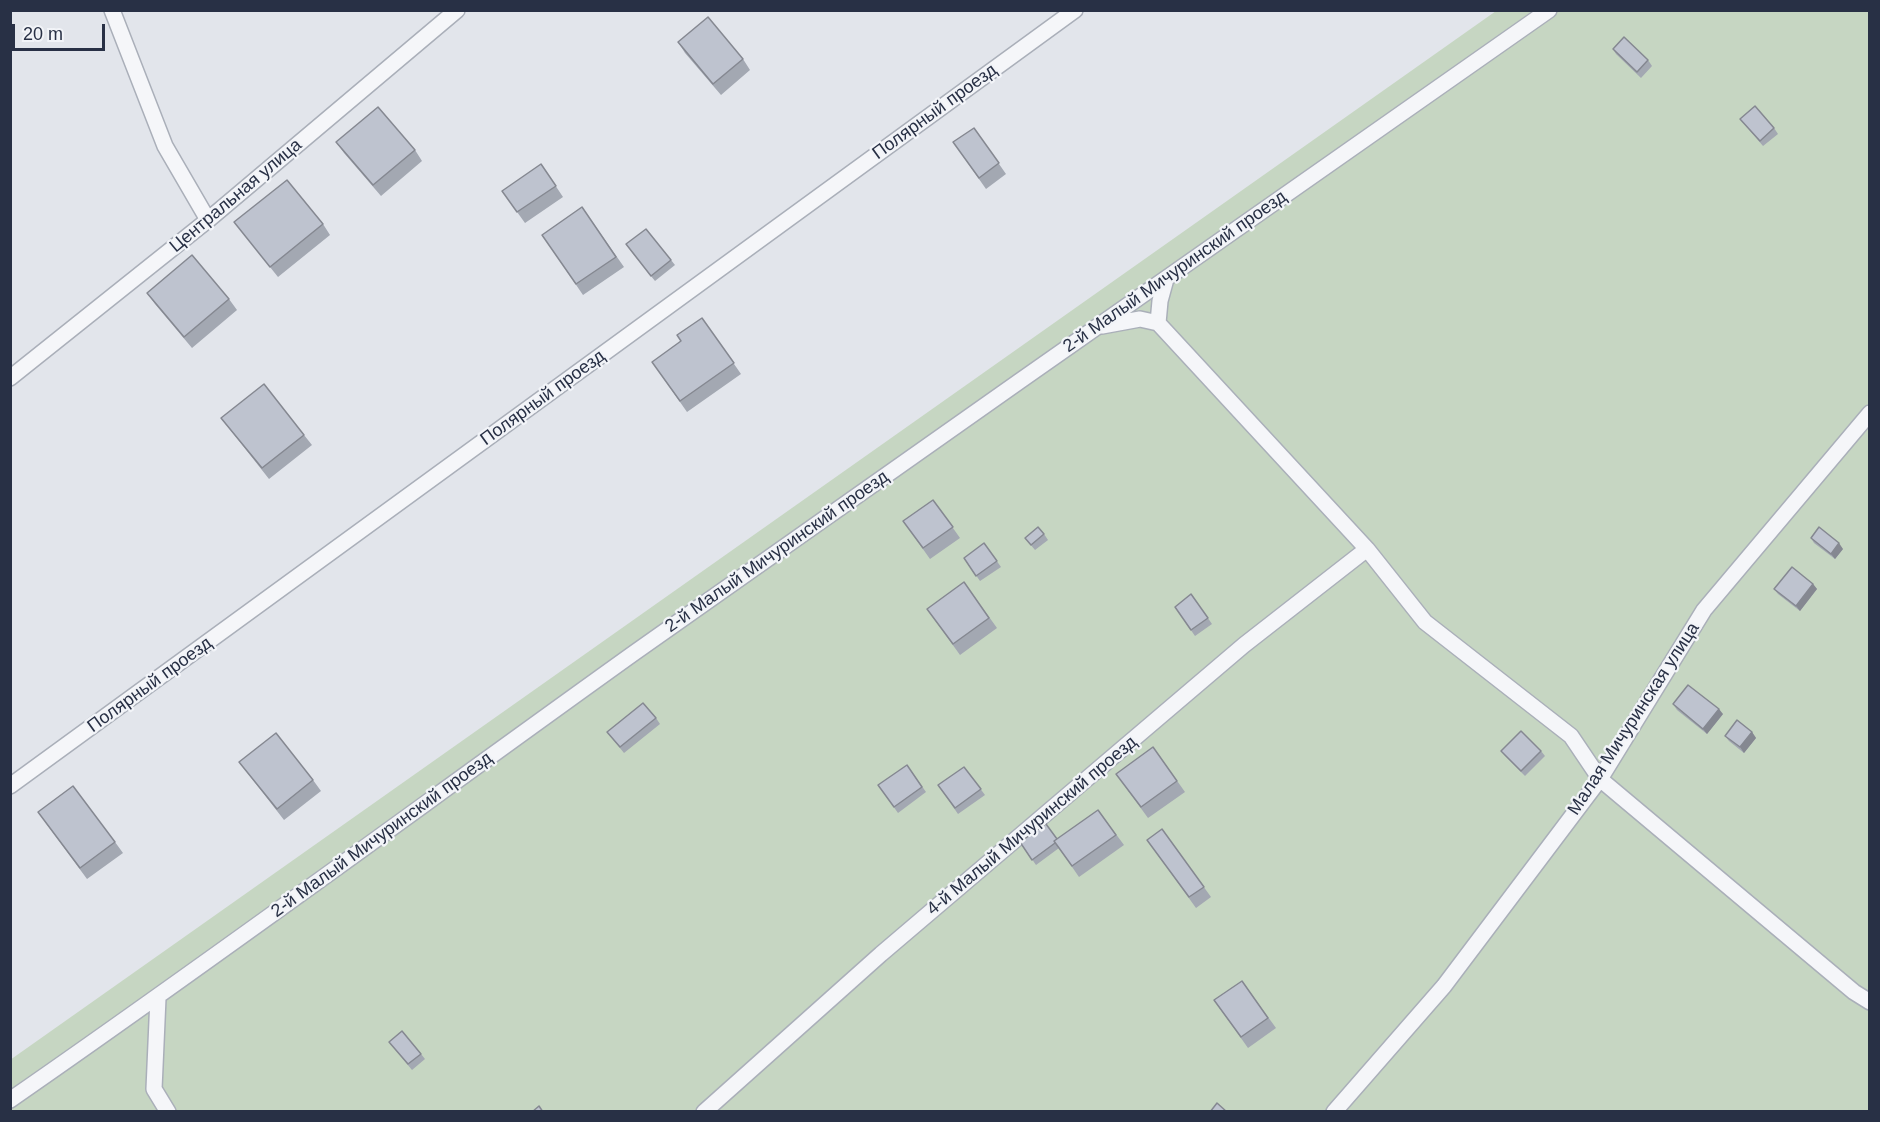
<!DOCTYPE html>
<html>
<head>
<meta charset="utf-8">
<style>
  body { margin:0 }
  #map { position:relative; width:1880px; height:1122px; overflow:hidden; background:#e2e5eb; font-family:Helvetica,sans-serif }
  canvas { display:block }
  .frame { position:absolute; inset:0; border:12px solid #283045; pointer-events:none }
  .scale { position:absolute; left:12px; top:24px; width:93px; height:27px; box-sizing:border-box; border:3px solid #283045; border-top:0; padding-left:8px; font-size:18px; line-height:21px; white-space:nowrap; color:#283045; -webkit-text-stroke:4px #f2f4f8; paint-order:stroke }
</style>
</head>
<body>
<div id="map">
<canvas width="1880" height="1122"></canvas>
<div class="frame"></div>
<div class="scale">20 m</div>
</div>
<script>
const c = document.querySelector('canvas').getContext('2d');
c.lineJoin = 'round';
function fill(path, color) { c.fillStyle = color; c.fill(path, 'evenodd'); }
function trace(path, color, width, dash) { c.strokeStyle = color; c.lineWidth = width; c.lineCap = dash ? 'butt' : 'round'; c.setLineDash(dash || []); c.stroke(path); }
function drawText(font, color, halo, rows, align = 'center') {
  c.font = font + ' Helvetica,sans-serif'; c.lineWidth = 4.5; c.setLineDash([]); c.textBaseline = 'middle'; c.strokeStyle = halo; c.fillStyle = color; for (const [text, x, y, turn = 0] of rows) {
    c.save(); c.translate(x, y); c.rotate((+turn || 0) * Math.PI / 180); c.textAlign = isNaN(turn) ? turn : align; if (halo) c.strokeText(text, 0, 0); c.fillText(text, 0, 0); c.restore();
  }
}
fill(new Path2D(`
  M1496,11H1869V1111L11,1112L10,1060Z`), '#c6d6c2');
const lane = new Path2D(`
  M112,10L165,146L208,220
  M1166,279L1160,301L1158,323L1367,549L1425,622L1571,736L1600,779L1854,992L1870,1002
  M1102,326L1140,319L1158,323
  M10,378L208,220L457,10
  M10,786L1075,10
  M158,998L154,1089L168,1112
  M10,1100C221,954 426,802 634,653C938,437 1244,225 1549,10
  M704,1112L881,954L1244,645L1367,549
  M1334,1112L1444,986L1600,779L1704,610L1870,413`);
trace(lane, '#aaafb9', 18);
trace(lane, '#f5f6f9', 15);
fill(new Path2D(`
  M678,42L743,59L750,70L721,95L685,53Z
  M1613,49L1648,60L1652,66L1641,78L1616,54Z
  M1740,119L1774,128L1778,134L1763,146Z
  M974,128L1006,174L986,189L953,142Z
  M336,142L415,150L422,161L381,196L344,153Z
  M541,164L563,197L525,223L502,191Z
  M582,207L624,267L583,295L542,235Z
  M234,222L323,224L330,235L278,277Z
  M630,250L671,260L675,265L655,281Z
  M147,293L229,299L237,310L192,348L155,304Z
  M702,318L741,374L687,412L652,362L681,341Z
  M221,418L304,435L312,445L269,479Z
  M933,500L960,538L930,559L903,521Z
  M1044,534L1048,540L1035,550L1025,538Z
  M1811,538L1843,549L1835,559L1814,543Z
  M984,543L1001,567L980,581L964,558Z
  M964,582L997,628L960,655L927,609Z
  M1813,584L1817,589L1800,611L1778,594L1774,589Z
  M1191,594L1212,624L1195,636L1175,607Z
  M1673,704L1723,714L1707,734L1677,710Z
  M656,718L660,724L624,753L607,732Z
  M1752,732L1756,738L1744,753L1729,741L1725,736Z
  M1153,747L1185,792L1148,818L1116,774Z
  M1501,751H1541L1545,756L1525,776L1505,756Z
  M239,762L313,780L321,791L284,820Z
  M907,765L926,792L898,813L878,785Z
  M964,767L985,795L958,814L938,785Z
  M1098,810L1124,845L1079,877L1059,848L1036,865L1020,842L1057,839Z
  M45,822L115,842L123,853L87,879Z
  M1162,829L1211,897L1196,908L1147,840Z
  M1242,981L1276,1028L1248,1048L1214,1000Z
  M389,1042L421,1054L425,1059L412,1070Z`), '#a3a8b2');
fill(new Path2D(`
  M1839,543L1843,549L1835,559L1831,554Z
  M1813,584L1817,589L1800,611L1796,606Z
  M1719,709L1723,714L1707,734L1703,729Z
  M1752,732L1756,738L1744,753L1740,747Z`), '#858891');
const building = new Path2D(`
  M708,17L743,59L713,84L678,42Z
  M1624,37L1648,60L1637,72L1613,49Z
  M1755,106L1774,128L1760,141L1740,119Z
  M378,107L415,150L373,185L336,142Z
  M974,128L999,163L979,178L953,142Z
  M541,164L556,186L517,212L502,191Z
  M287,180L323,224L270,267L234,222Z
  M582,207L616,257L576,284L542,235Z
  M646,229L671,260L651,276L626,244Z
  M192,255L229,299L184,337L147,293Z
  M702,318L734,363L680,401L652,362L681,341L677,335Z
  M264,384L304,435L262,468L221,418Z
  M933,500L953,527L923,548L903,521Z
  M1038,527L1044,534L1031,545L1025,538Z
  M1819,527L1839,543L1831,554L1811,538Z
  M984,543L997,561L976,576L964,558Z
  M1792,567L1813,584L1796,606L1774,589Z
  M964,582L989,618L953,644L927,609Z
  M1191,594L1208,618L1191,630L1175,607Z
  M1688,685L1719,709L1703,729L1673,704Z
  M643,703L656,718L620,747L607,732Z
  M1737,720L1752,732L1740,747L1725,736Z
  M1521,731L1541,751L1521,771L1501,751Z
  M276,733L313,780L277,809L239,762Z
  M1153,747L1177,781L1141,807L1116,774Z
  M907,765L922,787L894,807L878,785Z
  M964,767L981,789L955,808L938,785Z
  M73,786L115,842L80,868L38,812Z
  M1098,810L1116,835L1072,866L1054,841Z
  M1046,824L1057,839L1054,841L1055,843L1032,860L1020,842Z
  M1162,829L1204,887L1189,897L1147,840Z
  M1242,981L1268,1018L1241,1037L1214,1000Z
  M402,1031L421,1054L408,1064L389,1042Z
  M1217,1103L1227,1112H1210Z
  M539,1106L543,1112H532Z`);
fill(building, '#bec3cf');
trace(building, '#858891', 1.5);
drawText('18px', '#283045', '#f2f4f8', [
  ["Полярный проезд",935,112,-36],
  ["Центральная улица",236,196,-40],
  ["2-й Малый Мичуринский проезд",1175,272,-35],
  ["Полярный проезд",543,398,-36],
  ["2-й Малый Мичуринский проезд",777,552,-35],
  ["Полярный проезд",150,685,-36],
  ["Малая Мичуринская улица",1634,719,-57],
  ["4-й Малый Мичуринский проезд",1032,826,-40],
  ["2-й Малый Мичуринский проезд",382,835,-36]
]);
</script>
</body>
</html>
